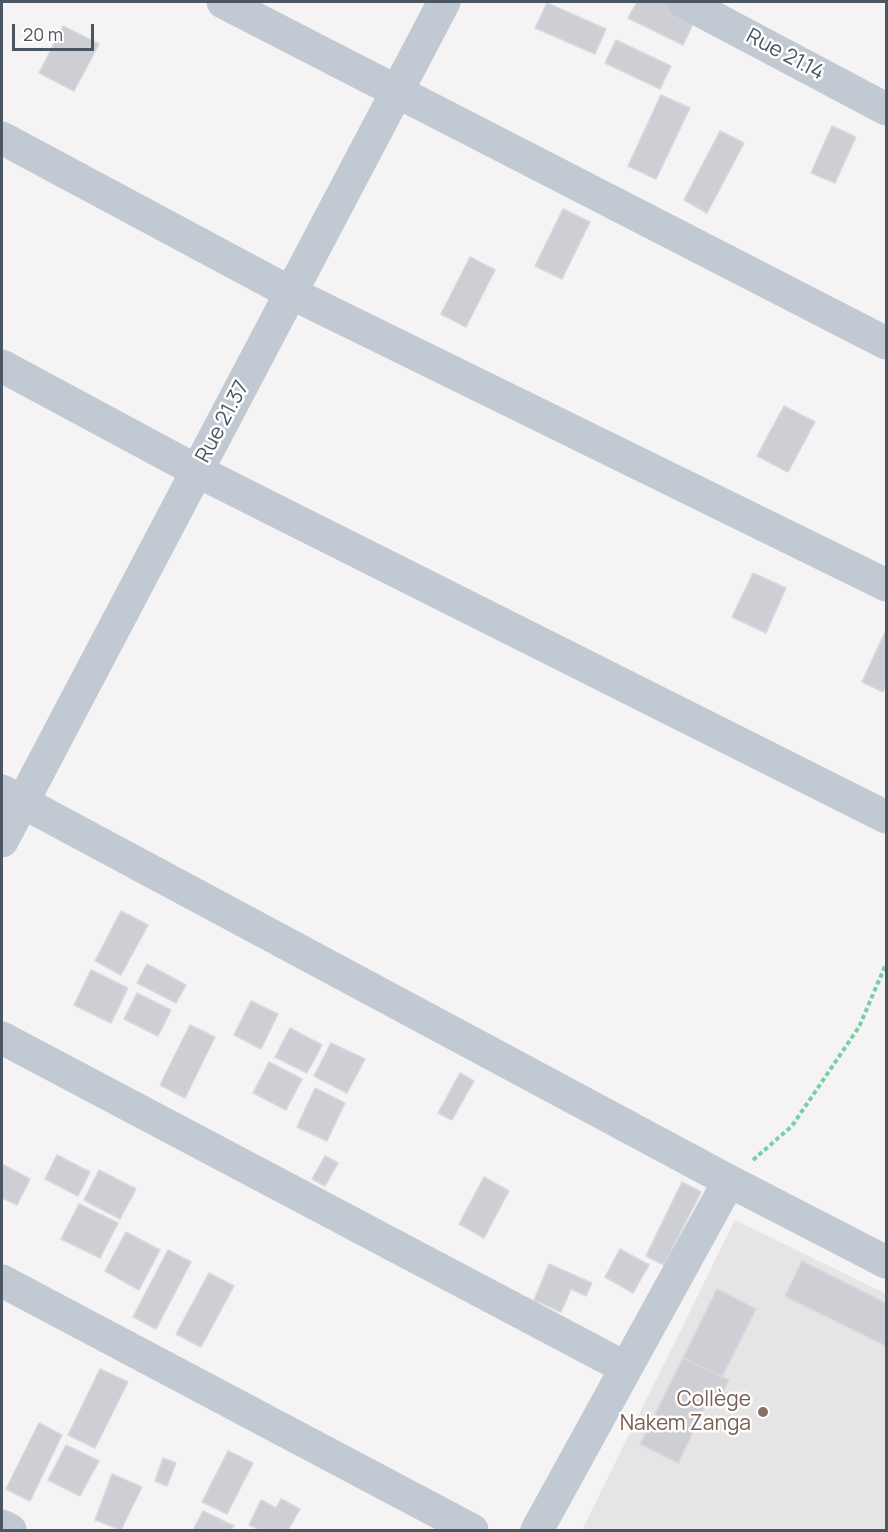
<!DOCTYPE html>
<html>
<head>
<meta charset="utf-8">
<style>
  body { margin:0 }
  #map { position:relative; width:888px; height:1532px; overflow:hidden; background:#f5f3f3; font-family:Manrope,sans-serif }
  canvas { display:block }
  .frame { position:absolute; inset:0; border:3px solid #4a5661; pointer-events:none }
  .scale { position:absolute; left:12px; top:24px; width:82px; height:27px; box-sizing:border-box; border:3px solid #4a5661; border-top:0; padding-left:8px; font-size:18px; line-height:21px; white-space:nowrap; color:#4a5661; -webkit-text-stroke:4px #fff; paint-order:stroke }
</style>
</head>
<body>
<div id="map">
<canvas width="888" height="1532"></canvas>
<div class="frame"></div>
<div class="scale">20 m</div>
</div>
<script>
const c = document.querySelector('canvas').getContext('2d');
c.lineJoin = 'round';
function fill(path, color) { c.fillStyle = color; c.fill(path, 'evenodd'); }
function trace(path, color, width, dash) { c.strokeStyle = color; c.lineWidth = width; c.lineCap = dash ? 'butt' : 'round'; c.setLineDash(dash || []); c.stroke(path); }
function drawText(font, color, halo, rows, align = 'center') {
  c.font = font + ' Manrope,sans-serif'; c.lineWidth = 5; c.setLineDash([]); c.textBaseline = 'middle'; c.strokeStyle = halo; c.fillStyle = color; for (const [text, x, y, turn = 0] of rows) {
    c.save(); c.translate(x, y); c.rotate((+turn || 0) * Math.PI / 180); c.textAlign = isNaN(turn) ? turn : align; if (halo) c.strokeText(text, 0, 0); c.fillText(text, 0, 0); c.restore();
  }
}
fill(new Path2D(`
  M735,1220L886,1294V1530H582Z`), '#e6e4e5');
const building = new Path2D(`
  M637,2H668L697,16L683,45L628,18Z
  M547,3L606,29L595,54L535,28Z
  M63,26L99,44L74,91L39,73Z
  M616,40L671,66L660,89L605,63Z
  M661,95L690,108L656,179L628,166Z
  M832,126L856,137L835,183L811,173Z
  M720,131L744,143L707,213L684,200Z
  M563,209L590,222L562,279L535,266Z
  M470,257L495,270L466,327L441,314Z
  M784,406L815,422L788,472L757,456Z
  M753,573L786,588L766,633L732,617Z
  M886,630V685L883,692L862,682Z
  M121,911L148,925L121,975L95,961Z
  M147,964L186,985L176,1003L137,983Z
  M91,970L128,988L111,1023L74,1005Z
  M137,993L171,1010L158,1036L124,1019Z
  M251,1001L278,1014L261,1049L234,1035Z
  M190,1025L215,1037L185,1098L160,1085Z
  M290,1028L322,1045L307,1073L275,1057Z
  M331,1043L365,1059L347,1093L314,1076Z
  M269,1062L302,1079L286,1110L253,1093Z
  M460,1073L474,1081L452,1120L438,1113Z
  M315,1088L345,1103L327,1141L297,1127Z
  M57,1155L90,1172L78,1196L45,1179Z
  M325,1156L338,1163L325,1186L312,1179Z
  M2,1164L30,1179L17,1205L2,1198Z
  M99,1170L136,1189L120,1219L84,1200Z
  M484,1177L509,1191L484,1238L459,1224Z
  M682,1182L701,1192L664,1265L646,1256Z
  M79,1204L118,1223L100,1258L61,1239Z
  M126,1232L160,1250L139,1290L105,1271Z
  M620,1249L649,1265L633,1293L605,1277Z
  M168,1250L191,1262L156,1329L133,1317Z
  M802,1261L886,1303V1346L785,1296Z
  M549,1264L592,1283L586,1296L571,1289L561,1312L534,1300Z
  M209,1273L234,1286L201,1347L176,1334Z
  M717,1289L756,1309L722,1377L683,1358Z
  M683,1358L729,1380L719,1399L711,1395L678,1463L640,1444Z
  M100,1369L128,1382L95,1448L68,1435Z
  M39,1423L62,1435L30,1501L6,1489Z
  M66,1445L99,1461L80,1496L48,1480Z
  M228,1451L253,1463L227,1514L202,1502Z
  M163,1458L176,1463L167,1486L155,1481Z
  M112,1474L142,1487L121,1530L95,1520Z
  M281,1499L300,1509L288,1530H260L249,1525L261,1500L276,1508Z
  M203,1511L234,1526L231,1530H193Z`);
fill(building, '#cdcfd5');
trace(building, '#d7d9de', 1.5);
trace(new Path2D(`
  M753,1160L792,1126L859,1027L886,964`), '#7ad0a6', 4, [4.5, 3]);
trace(new Path2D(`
  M223,2L886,343
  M684,2L886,109
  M2,138L291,293L886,585
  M2,366L197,471L886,817
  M2,791L729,1181L886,1262
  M2,841L444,2
  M2,1038L624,1367
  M2,1281L472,1530
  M2,1526L10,1530
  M537,1530L729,1181`), '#c1cad2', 33);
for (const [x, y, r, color] of [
  [763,1412,6,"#8d6e63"]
]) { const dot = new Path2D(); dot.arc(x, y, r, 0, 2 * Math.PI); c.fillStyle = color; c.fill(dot); trace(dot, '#fff', 2); }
drawText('21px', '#4a5661', '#fff', [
  ["Rue 21.14",785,55,28],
  ["Rue 21.37",223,422,-62]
]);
drawText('21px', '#785e54', '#fff', [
  ["Collège",751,1400],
  ["Nakem Zanga",751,1424]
], 'right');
</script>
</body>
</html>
